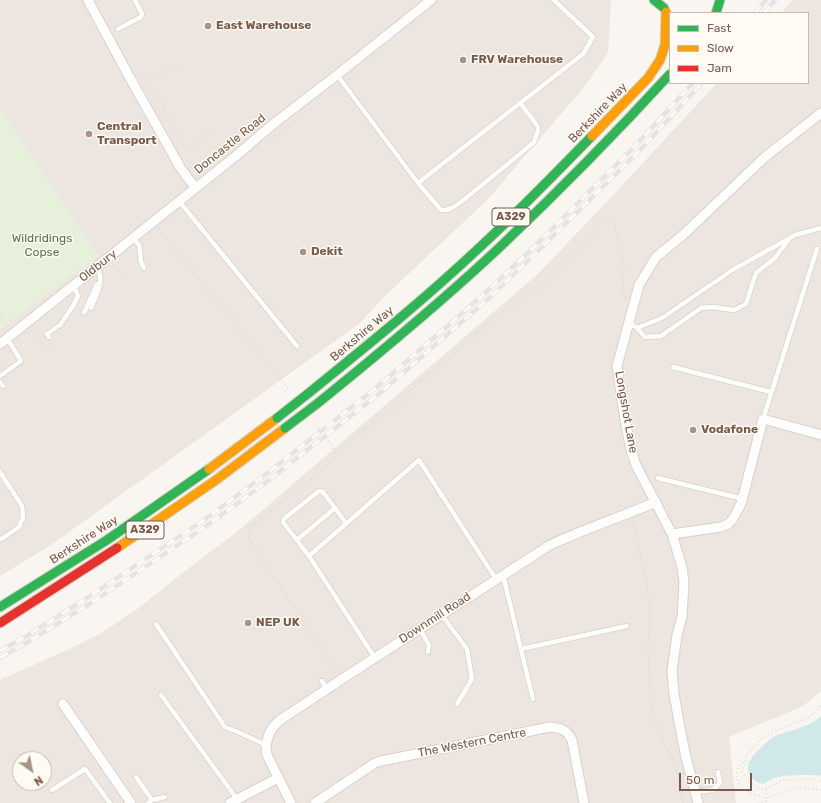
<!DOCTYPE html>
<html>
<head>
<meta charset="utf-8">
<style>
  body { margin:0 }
  #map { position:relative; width:821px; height:803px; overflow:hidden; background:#f9f5f0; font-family:Rubik,sans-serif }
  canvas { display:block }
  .legend { position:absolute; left:669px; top:12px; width:140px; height:72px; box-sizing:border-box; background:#fffaf3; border:1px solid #cabbb1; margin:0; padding:5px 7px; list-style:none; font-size:12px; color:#7a5c4d }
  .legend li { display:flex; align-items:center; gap:8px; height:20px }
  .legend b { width:20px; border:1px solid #cabbb1 }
  .north { position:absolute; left:12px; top:751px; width:40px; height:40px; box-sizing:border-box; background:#fffaf3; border:1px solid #cabbb1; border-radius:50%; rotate:147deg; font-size:11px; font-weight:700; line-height:16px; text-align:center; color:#7a5c4d }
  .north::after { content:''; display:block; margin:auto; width:14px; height:18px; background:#a69286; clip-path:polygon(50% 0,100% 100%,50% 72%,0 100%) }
  .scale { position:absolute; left:679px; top:773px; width:73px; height:18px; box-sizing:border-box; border:2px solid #7a5c4d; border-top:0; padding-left:5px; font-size:12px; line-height:14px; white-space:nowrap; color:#7a5c4d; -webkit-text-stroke:3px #fffaf3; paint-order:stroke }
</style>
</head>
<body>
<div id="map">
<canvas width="821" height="803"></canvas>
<ul class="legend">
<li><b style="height:5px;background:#30b455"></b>Fast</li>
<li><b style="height:5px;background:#ff9f0a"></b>Slow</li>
<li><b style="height:5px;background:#e5322d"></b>Jam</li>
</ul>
<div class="north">N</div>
<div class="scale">50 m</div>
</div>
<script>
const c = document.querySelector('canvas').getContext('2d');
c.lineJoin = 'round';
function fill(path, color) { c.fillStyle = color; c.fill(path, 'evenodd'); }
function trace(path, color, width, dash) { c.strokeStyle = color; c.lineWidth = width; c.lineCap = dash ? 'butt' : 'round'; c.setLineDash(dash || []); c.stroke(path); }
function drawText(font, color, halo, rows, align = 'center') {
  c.font = font + ' Rubik,sans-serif'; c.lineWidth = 3; c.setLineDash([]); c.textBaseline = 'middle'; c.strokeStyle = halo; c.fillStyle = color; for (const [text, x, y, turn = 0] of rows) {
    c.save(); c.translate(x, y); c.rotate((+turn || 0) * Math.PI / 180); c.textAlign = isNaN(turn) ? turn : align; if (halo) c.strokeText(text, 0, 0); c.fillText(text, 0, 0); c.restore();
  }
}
fill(new Path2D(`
  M0,0H611L608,53L584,87L488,199L383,298L360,323L51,545L0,576Z
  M793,0H821V691L803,706L729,737L736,803H0V680L76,646L103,632L136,610L189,568L238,531L539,273L615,193L717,83H808V13H781ZM20,759H44V783H20Z`), '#ede5e0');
fill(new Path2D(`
  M0,109L98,256L0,330Z`), '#e7f0db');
fill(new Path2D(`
  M821,716V776C813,774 785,775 777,777C772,778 767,782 763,784C756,782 751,779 749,773C745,761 756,752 764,745C767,742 770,739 773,737C787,730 810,728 821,716Z`), '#d0e8ea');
const lane = new Path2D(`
  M118,29L141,17L142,14L135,0
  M337,75L418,183L441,210H446L452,208L461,202L509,163L534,142L538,131V127L534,121L520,103
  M418,183L583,54L593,37L554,0
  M179,201L297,346
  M133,238L139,245L140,250L141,262L144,268
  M91,308C97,293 105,282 97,266
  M84,313L97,284
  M629,323L637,328L662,318L734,269L790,238L795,235L821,228
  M637,328L645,337L661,336L701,308L712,307L734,310L746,304L756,273L775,258L789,239
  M49,337L47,334L60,325L73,306L78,296L74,285
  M673,367L771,392
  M0,376L21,361L7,338
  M0,382L3,386
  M763,419L817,249
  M0,472L22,506L23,517L19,527L0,540
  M658,478L743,499
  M297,540L335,508
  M309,556L283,522V520L285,518L319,491L323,492L346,523
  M503,575L533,699
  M441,614L467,649L472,679L457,704
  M156,624L225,727L238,732L266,745
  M420,629L429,645L428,652
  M521,649L627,626
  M375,658L309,556L419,460L496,579
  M322,681L327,689
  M161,695L237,799
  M136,777L152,800
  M52,790L85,769L110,803
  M695,792L713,790L720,783L718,772
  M148,803L152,800L165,797`);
const street = new Path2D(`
  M88,0L130,78L180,167L187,177L195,187
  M0,344L237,155L272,125L337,75L431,0
  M672,534L721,527L728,524L733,519L741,504L763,419L821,435
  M63,704L131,803
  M230,803L278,778
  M291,803L267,755L266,745L269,734L273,727L280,720L342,679L550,545C584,529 621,517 656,502
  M315,803L375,763L381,761L550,727C561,728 566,729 572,740L584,803
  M698,803L685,753L679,722L674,694L672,671L677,635L682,617L684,583L682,567L672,534L636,465L631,450L625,420L617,366L639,285L656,257L684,234L765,157L821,113`);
const fast = new Path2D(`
  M654,0L664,8
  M716,13L720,0
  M310,392C368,345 426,298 480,247C519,211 556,173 592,136
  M318,403C381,352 443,301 502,245C560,190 616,133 670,74
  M0,607L107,540L209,469`);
const slow = new Path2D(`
  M592,136L648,78L660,60L665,45L666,12
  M209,469L277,418
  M117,548L216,480L285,428`);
const jam = new Path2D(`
  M0,623L117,548`);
trace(lane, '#d7d1cb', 6);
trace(street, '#d7d1cb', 11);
trace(fast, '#d9d2cb', 11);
trace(slow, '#d9d2cb', 11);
trace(jam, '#d9d2cb', 11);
trace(new Path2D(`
  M183,64L148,80L187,149L198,143L210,131
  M349,80L355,75
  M332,93L338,88
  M273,139L297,120
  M159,229L290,391
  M114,265L122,275
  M0,315L3,321L8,327
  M32,330L44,349L56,343
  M314,422L332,446L335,454
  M632,521L634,524L647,586L649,606V629L648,649L651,710L662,739L670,755L678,774L683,803
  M336,671L249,539C248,533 248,530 252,526L334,460L335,454L339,449L394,407L423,379L441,365L494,317L547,282L603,220L609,219L614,223L624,263L623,289L625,300
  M821,706L807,719L794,723L765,736L747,754L742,771L748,782L763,790L782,780L813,779L821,781
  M743,762L739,767L736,776L740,786L750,793L767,798L797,787L821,790
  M758,803L767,801L766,789`), '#dcd5d0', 1.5, [1, 3]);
trace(lane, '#fefefd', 4.5);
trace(street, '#fefefd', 9);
trace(fast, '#30b455', 9);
trace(slow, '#ff9f0a', 9);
trace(jam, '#e5322d', 9);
const rail = new Path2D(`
  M755,13L766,0
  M764,13L775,0
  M0,651L28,635L87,598L201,522L261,478L376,388L483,295L535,246L636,145L693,83
  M0,658L31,640L91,603L205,527L265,483L380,393L488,299L539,250L641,149L702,83`);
trace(rail, '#e6e3e7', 4.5);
trace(rail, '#fffaf3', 3, [9]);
const fastBridge = new Path2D(`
  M277,418L310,392
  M285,428L318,403`);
trace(fastBridge, '#dad1cc', 11, []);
trace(fastBridge, '#30b455', 9);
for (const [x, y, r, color] of [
  [208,26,4,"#a69286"],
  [463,60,4,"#a69286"],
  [89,134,4,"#a69286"],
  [303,252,4,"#a69286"],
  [693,430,4,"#a69286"],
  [248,623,4,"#a69286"]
]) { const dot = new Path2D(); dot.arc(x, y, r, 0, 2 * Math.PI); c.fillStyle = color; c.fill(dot); trace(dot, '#fffaf3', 1.5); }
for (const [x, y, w] of [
  [511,217,38],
  [145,530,38]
]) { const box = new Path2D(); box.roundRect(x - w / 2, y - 9, w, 18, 3); c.fillStyle = '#fffaf3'; c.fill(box); trace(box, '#7a5c4d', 1); }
drawText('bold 11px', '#7a5c4d', null, [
  ["A329",511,217],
  ["A329",145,530]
]);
drawText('bold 12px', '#7a5c4d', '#fffaf3', [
  ["East Warehouse",216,26],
  ["FRV Warehouse",471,60],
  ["Central",97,127],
  ["Transport",97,141],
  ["Dekit",311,252],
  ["Vodafone",701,430],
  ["NEP UK",256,623]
], 'left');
drawText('12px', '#7a5c4d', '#fffaf3', [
  ["Berkshire Way",598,113,-46],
  ["Doncastle Road",230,144,-39],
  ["Oldbury",98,266,-38],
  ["Berkshire Way",362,334,-40],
  ["Longshot Lane",626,412,80],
  ["Berkshire Way",84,540,-33],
  ["Downmill Road",435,618,-33],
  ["The Western Centre",472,743,-11]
]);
drawText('12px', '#537a41', '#fffaf3', [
  ["Wildridings",42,239],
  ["Copse",42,253]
]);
</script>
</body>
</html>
